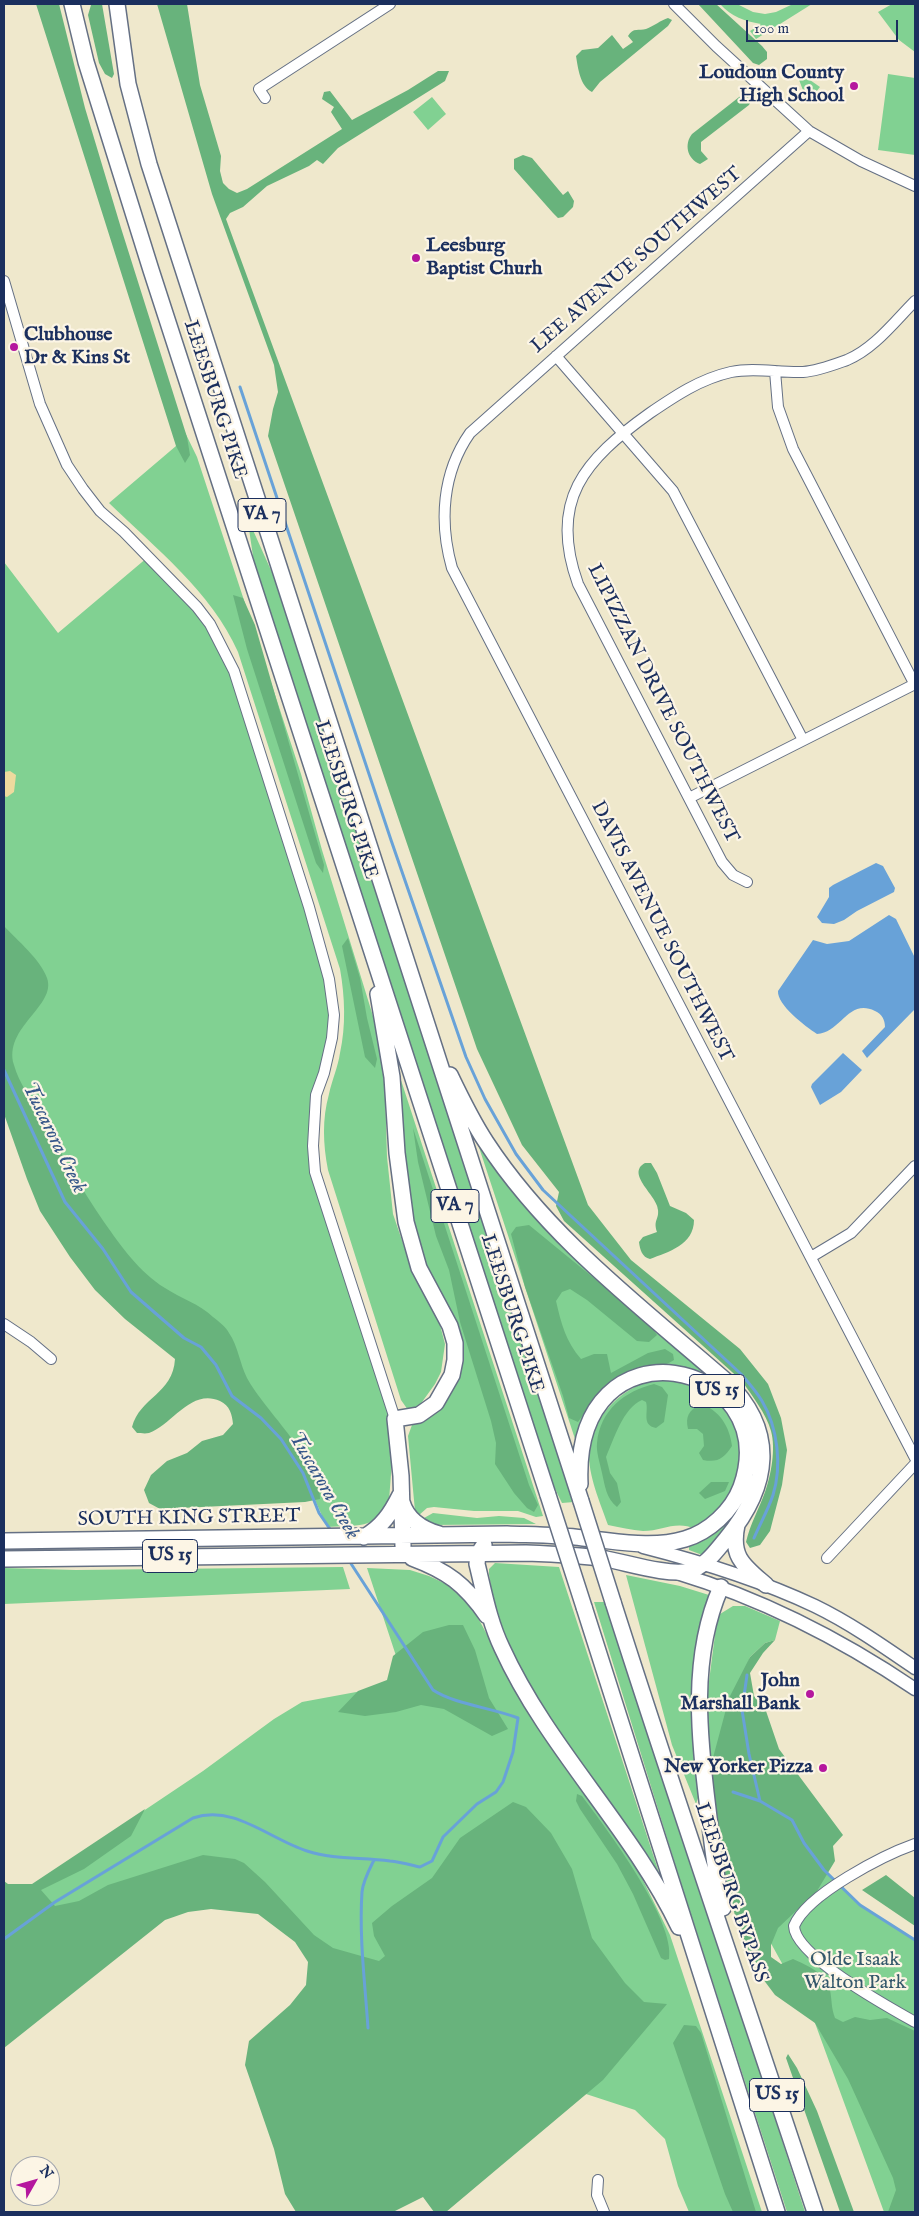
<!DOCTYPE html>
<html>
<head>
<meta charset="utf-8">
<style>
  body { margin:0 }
  #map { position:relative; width:919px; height:2216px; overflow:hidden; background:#efe8cc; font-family:"IM FELL English",serif }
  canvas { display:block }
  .frame { position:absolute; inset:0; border:5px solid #1b2f5e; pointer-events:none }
  .north { position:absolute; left:10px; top:2156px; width:50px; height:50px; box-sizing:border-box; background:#fcf5e5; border:1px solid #a2a6af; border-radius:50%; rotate:52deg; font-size:14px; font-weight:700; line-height:20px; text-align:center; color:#1b2f5e }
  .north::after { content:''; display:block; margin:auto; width:18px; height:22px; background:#b5179e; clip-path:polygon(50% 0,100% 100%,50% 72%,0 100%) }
  .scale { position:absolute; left:746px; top:20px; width:152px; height:22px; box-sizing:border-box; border:2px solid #1b2f5e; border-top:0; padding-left:6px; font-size:15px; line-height:18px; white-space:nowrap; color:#1b2f5e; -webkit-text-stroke:4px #fcf5e5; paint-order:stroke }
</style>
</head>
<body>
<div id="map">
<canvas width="919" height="2216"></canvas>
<div class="frame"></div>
<div class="north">N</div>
<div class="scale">100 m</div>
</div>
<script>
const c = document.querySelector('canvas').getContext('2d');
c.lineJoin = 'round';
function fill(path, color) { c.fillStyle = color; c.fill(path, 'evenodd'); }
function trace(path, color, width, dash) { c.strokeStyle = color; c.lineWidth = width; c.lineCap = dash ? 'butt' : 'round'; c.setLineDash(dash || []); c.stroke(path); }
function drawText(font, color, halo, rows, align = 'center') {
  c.font = font + ' "IM FELL English",serif'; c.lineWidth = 4.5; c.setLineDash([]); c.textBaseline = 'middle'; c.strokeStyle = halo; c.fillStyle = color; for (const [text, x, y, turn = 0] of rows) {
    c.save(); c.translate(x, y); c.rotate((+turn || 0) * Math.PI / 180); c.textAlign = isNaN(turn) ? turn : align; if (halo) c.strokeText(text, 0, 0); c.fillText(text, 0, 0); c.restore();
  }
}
fill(new Path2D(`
  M720,4H737L753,12L765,14L776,12L793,4H812L756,39L750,31L761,24C744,21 732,17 720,4Z
  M892,4H915V52L899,40L878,12Z
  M795,67L797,71L820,87L816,92L808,98H806L796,72L791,70Z
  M888,74L915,78V155L878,150Z
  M432,97L446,114L428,130L413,112Z
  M177,416L197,457L301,774L322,850L376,1026L385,1088L387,1157L393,1214L411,1267L439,1321L445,1344L441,1372L435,1384L417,1409L408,1410L401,1400L328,1170C323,1144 322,1119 329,1094C332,1080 338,1067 340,1053C346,1026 345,997 340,969L238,652C211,591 156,549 109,503L176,446Z
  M252,528L279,588L574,1502L562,1503L553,1485L254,563L249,529Z
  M148,557L197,607L224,649L329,979L332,1038L316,1101L320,1186L395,1419L389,1501C379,1530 353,1525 327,1527L303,1473L167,1324L4,1070V562L58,633Z
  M399,1074L543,1516L536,1517L518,1511H474L434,1507L427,1508L418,1516L415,1511L408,1436L412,1425C438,1409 452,1398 460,1367L410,1222Z
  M470,1120L488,1151L702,1368L699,1374L675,1369L598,1400L581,1426L576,1442Z
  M677,1379L705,1390L727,1412L735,1426L741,1453L736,1487L716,1514L696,1529C675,1520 663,1531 643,1531C632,1530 619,1527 608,1525C600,1502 588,1476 589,1451C591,1420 618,1391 647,1382C656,1379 668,1380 677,1379Z
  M738,1512L705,1556L689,1550V1546L691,1543L719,1530Z
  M433,1513L477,1518L499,1516L524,1518L536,1524L431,1525L426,1523L424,1518Z
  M495,1563L559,1567L666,1894C639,1853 611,1812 584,1771C545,1712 498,1646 489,1574V1569Z
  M343,1567L350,1589L4,1604V1568L76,1570Z
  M367,1568L410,1570L429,1576L446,1584L468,1603L477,1616L520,1696L564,1767L623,1846L637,1868L670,1935L762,2212H689L678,2186L665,2139L635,2110L586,2094L327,1963L251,1889L51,1926L24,1891L203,1771L274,1719L302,1702L405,1683Z
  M626,1575L680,1586L709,1595L698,1640L694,1751L699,1795L696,1804L672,1745Z
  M594,1602H606L613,1614L805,2212H787L684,1893Z
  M733,1606H745L780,1621L775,1640L765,1643L750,1657L710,1769L707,1697L717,1619L720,1614Z
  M824,1870L860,1905L915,1940V2212H884L815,2023L752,1909Z`), '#81d192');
fill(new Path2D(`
  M36,4H59L85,108L121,228L187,437L190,455L185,463L176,446Z
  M102,4L114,74L112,78L105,74L99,63L88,15L91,5Z
  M157,4H187L200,85L221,156L220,171L223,183L229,189L237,193L247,189L342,129L331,112L334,107L322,99L324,92L330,91L352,120L408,90L438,71H449L445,81L338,148L323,164L317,160L309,166L267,186L243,207L230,213L226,219L588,1205L631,1260L740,1349L768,1384L781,1418L787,1450L782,1485L770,1531L760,1545L750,1548L746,1542C750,1524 759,1509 765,1492C771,1475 776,1449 771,1431C766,1413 752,1396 742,1381L564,1221L556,1206L559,1192L522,1145L477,1049L268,436L273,409L278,392L274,365L212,194Z
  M698,4H716L762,46L767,52V59L759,65L753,63Z
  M668,18L672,20L668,26L600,82L592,92C580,86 578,68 576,56L582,50L598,48L612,35L623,49L633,42L628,36C633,27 639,31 646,29C654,26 661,20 668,18Z
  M743,94L751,97L752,99L749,105L701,142V151L708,159L700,164C687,159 684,144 692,134Z
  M523,155L532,158L563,195L568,191L574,201L573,207L563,217L558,218L553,213L514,169V159Z
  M233,595L243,598L255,625L324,865L323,873L316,863L247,649Z
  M4,926C17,940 41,960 47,978C57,1006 3,1027 14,1065C19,1083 31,1099 40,1115C60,1152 81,1188 104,1222C121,1246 139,1272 165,1288C180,1298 200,1304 213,1317C218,1321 226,1327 229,1333C238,1346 240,1364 247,1378C264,1410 323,1464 320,1499L305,1502L160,1509L149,1503L144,1490L151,1475L167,1461L187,1453L202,1441L223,1435L233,1424C232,1414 230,1406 220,1401C191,1388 172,1425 149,1433C145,1434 140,1433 137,1433L132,1427C140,1397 173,1394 175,1359L125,1319L95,1290L70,1257L40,1211L27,1179L4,1114Z
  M348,938L360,978L367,1018L377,1059L375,1068L365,1057L342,946Z
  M413,1128L529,1485L538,1505L534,1512L527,1508L514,1493L495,1464L496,1443L491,1421L460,1322L449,1270L436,1236L418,1162Z
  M645,1163H651L657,1173L670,1206L686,1213L694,1220C694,1245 668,1252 650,1259C642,1257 640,1250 639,1242L643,1237L657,1232C653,1220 659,1220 658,1210C658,1196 625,1174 645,1163Z
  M529,1225L650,1324L657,1335L649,1342L637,1341L587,1300L570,1289L562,1292L556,1301C561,1323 566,1342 581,1359L594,1354H607L611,1373L648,1353L665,1349L673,1354L674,1360C663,1368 649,1367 637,1371C609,1380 595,1399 578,1422L569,1418L563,1396L525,1287L511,1234L516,1227Z
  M654,1384L662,1387L668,1395L664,1422L656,1428C641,1425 649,1412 646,1402L642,1400C623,1408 614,1439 606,1457L610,1473L617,1483L621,1502L617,1507C606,1498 605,1486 602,1473C600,1463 596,1452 597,1443C600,1410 625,1391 654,1384Z
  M700,1404C719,1409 730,1427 732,1446C724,1458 718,1463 703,1460L699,1453L704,1446L703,1434L697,1429H688C685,1416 689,1411 700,1404Z
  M711,1482H729L725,1491L705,1499L699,1493Z
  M449,1625H463L475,1650L489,1698L508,1729L492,1736L444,1709L421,1705L396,1712L365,1716L338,1712L358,1691L387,1680L393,1656L423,1632Z
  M775,1640L763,1653L750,1673L754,1696L766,1711L779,1749L843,1835L833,1846L835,1861L817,1891L778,1928L771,1945V1957L781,1964L793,1959C807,1965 827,1974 830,1990C832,2000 831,2008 835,2018L843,2022L855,2017L870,2020L887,2018L915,2031V2210L911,2212H888L896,2190L893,2178L848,2079L815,2023L775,1995L745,1955L726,1880L710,1769L729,1698L750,1657L765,1643Z
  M577,1794L582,1796C606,1828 676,1921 669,1959L665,1960L661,1958L633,1894L617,1864L580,1809L576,1801Z
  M513,1802L526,1807L551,1833L572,1869L592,1938L625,1983L644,2002L667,2004L603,2080L446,2212H434L423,2197L393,2212H296L285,2194L274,2149L245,2065L249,2041L290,2005L306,1985L308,1962L295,1942L258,1914L211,1909L188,1912L165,1920L4,2048V1881L8,1884H32L145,1809L131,1836L84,1869L41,1890L55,1906L79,1901L108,1885L203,1855L235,1859L244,1863L265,1882L314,1935L333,1948L379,1961L385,1956L374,1936L372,1923L392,1906L432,1878L460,1838Z
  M886,1875L915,1898V1926L862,1890Z
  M684,2025L696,2026L701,2033L756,2212H733L725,2194L673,2043Z
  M788,2054L797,2068L817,2111L854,2212H840L786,2058Z`), '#68b37c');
fill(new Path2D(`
  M10,771L16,775L14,792L7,797L4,796V772Z`), '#eeda9e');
fill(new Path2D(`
  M876,863L883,866L895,888L894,892L857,911L844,920L834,924L822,923L817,917L829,897V888L833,885Z
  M889,915L896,919L915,958V1009L867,1058L862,1051L885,1027C885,1020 882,1014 875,1011C848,998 841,1033 817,1034C805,1026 777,1005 778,991L813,940L827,944L849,941Z
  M843,1053L862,1070L841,1092L820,1105L811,1087L812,1084Z`), '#68a2d8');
trace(new Path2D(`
  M240,387L391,840L466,1057L485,1099L516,1154L543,1190L741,1374C748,1382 756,1391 762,1401C778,1428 782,1466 773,1495C768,1510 760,1524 754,1538
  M4,1070L65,1202L103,1249L131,1292L184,1338L201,1347L216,1365L232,1396L261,1418L281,1439L303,1473L319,1513L332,1532
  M747,1675L742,1710L749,1754L760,1801
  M733,1792L760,1801L792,1820L804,1843L824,1870L860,1905L915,1940
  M4,1939L55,1902L193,1818C234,1804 269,1839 307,1851C334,1860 362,1857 390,1861C400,1862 411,1865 420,1867L432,1861L443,1837L477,1804L496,1792L503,1782L513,1752L518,1718C492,1708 454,1704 433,1690L348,1559
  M368,2028C365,1983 359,1937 362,1892C363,1881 369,1870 374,1860`), '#68a2d8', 3);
const minor = new Path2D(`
  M674,4L716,46L809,131L861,161L915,186
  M265,98L259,89L390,4
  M809,131L470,433C442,473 439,522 452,568L915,1458
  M4,281L40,404L67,465L83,489L100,511L124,532L197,607L210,624L234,671L309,907L329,979L334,1015L332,1038L324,1073L316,1095L313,1146L315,1172L395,1419
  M556,356L673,491L803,740
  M775,371L778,407L793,449L915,685
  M689,798L915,684
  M747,882L733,875L722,862L578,584C548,501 584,460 650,413C675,396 700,379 731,372C754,367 779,373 803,372C818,371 833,365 847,360C874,349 895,321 915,301
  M811,1257L851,1233L915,1166
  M4,1324L31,1342L51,1359
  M827,1558L915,1464
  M915,1844C884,1855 807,1894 794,1926C795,1956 890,2008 915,2022
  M598,2180L597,2195L604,2212`);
const major = new Path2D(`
  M643,1547C702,1562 760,1580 815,1606C850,1623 883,1646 915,1668
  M677,1573C763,1599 841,1639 915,1689`);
const highway = new Path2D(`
  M72,4L86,62L151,270L548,1495
  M117,4L128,84L149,164L581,1501
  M378,994L392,1077L397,1153L406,1222L419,1268L450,1326L455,1343V1360L452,1375L436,1403L419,1415L395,1419L401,1476L403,1546
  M402,1502C407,1519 422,1529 439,1534
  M737,1525C730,1557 744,1566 766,1585
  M364,1537C382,1527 391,1513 400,1495
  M4,1541L507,1534C533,1535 558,1535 583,1538C617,1541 651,1549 685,1539C709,1532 732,1511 741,1487C786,1359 572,1313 580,1484
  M484,1545L478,1554L477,1564C484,1592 489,1621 502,1648C548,1749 631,1827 679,1927
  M412,1558C447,1571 465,1584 487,1616
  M4,1559L526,1553C553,1554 580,1555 606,1559C628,1563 669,1576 689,1571C705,1567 716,1551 726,1539C770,1486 778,1431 725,1380C641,1307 548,1237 486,1142C472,1121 461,1098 450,1075
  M721,1587C690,1657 699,1736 708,1809C712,1842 715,1875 723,1908
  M613,1602C678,1806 748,2009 815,2212
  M584,1607L777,2212`);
trace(minor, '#657084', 12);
trace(major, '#657084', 15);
trace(highway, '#657084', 18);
trace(minor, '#fff', 10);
trace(major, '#fff', 12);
trace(highway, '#fff', 15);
const highwayBridge = new Path2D(`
  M548,1495L584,1607
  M581,1501L613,1602`);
trace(highwayBridge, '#657084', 18, []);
trace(highwayBridge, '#fff', 15);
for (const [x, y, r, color] of [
  [854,86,5,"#b5179e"],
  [416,258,5,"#b5179e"],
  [14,347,5,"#b5179e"],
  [810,1694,5,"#b5179e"],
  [823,1768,5,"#b5179e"]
]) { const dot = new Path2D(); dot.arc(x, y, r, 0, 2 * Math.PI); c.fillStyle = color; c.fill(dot); trace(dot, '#fcf5e5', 2); }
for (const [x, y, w] of [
  [262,515,48],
  [455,1206,48],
  [717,1391,55],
  [170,1556,55],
  [777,2095,55]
]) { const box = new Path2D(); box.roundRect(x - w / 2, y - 16.5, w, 33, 4); c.fillStyle = '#fcf5e5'; c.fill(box); trace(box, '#1b2f5e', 1); }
drawText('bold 19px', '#1b2f5e', null, [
  ["VA 7",262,515],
  ["VA 7",455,1206],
  ["US 15",717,1391],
  ["US 15",170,1556],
  ["US 15",777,2095]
]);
drawText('bold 20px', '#1b2f5e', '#fcf5e5', [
  ["Loudoun County",844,74],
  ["High School",844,97],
  ["Leesburg",426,247,"left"],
  ["Baptist Churh",426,270,"left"],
  ["Clubhouse",24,336,"left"],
  ["Dr & Kins St",24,359,"left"],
  ["John",800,1682],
  ["Marshall Bank",800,1705],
  ["New Yorker Pizza",813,1768]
], 'right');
drawText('20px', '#1b2f5e', '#fcf5e5', [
  ["LEE AVENUE SOUTHWEST",637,261,-41],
  ["LEESBURG PIKE",214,400,72],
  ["LIPIZZAN DRIVE SOUTHWEST",662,704,63],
  ["LEESBURG PIKE",345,800,72],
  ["DAVIS AVENUE SOUTHWEST",661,932,63],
  ["LEESBURG PIKE",511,1314,72],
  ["SOUTH KING STREET",189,1519,-1],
  ["LEESBURG BYPASS",730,1893,71]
]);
drawText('20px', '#34586b', '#fcf5e5', [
  ["Olde Isaak",855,1961],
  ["Walton Park",855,1984]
]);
drawText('italic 21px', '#365789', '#fcf5e5', [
  ["Tuscarora Creek",53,1138,64],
  ["Tuscarora Creek",323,1486,60]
]);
</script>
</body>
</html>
